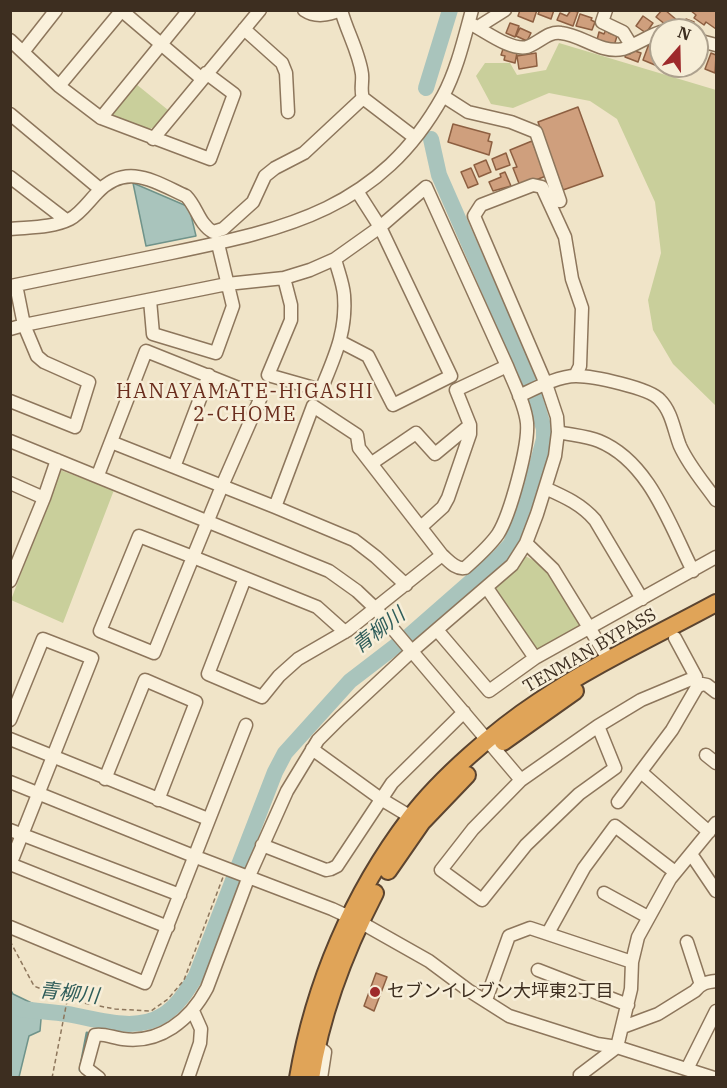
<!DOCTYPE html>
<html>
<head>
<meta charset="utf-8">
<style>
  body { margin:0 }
  #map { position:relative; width:727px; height:1088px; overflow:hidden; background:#f0e4c8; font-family:"IBM Plex Serif",serif }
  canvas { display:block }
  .frame { position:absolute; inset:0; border:12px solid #3d2e20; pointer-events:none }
  .north { position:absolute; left:649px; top:18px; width:60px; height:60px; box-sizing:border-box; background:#f7eed8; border:2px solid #ada18e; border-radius:50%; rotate:20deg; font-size:16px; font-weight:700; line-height:24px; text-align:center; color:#3d2e20 }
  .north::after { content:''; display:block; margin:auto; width:21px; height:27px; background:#9e2a2b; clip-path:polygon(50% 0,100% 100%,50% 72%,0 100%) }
</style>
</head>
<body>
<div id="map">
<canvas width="727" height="1088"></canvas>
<div class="frame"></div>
<div class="north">N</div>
</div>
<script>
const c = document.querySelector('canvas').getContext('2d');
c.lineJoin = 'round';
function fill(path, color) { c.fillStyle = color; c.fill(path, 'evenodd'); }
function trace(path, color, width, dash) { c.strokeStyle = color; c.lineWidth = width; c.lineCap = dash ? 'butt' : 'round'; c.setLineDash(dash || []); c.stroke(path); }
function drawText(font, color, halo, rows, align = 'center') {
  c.font = font + ' "IBM Plex Serif","Noto Sans JP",serif'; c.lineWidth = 5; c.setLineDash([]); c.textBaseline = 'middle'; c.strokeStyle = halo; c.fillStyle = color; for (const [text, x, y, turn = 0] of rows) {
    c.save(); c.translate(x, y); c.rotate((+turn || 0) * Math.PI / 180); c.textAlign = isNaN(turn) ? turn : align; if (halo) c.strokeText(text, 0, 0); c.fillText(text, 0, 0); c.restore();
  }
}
fill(new Path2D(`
  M559,43L716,90V406L673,364L653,330L648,300L661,253L655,202L617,119L590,101L549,93L513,108L491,104L476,76L485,63H510L517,75L546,70Z
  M136,84L168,110L155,127L149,129L110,114Z
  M60,470L114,490L63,623L11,600Z
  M525,556L549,568L583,628L535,652L492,590Z`), '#c9cf9b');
const water = new Path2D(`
  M133,183L189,207L196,236L146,246Z
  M10,989L13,994L42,1008L40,1031L29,1036L19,1077H11Z`);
fill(water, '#a9c4bc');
trace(water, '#6f938a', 1.5);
trace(new Path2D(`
  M84,1073L80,1070L87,1033`), '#6f938a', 3);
trace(new Path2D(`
  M426,88L450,10
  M21,1009C36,1011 52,1012 67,1014C97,1019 136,1033 163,1015C178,1006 187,990 196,976L275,772L285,753L350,681L410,635L499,557L511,544L531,488L544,439V429L531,385L439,175L431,139`), '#a9c4bc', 16);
const building = new Path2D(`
  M520,10H537L533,22L518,16Z
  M540,10H554L551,19L538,14Z
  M571,10L578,12L573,26L557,20L560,13L567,16Z
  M662,10H665L678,21L671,29L656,17Z
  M690,10H716V29L706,22L704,25L694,18L696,15Z
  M580,14L592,18L591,20L595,22L592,30L576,26Z
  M643,16L653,23L646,33L636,26Z
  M686,19L694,22L691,30H677L681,20L685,21Z
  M510,23L519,26L515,37L506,33Z
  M520,28L531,33L527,41L516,36Z
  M606,29L610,30L609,33L617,36L614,46L597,40L599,32L604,34Z
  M650,41L661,45L659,64L655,63V65L643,60Z
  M503,49L517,53L515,63L504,60L505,56L501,55Z
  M632,50L641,53L638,62L625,57L626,53L630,54Z
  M536,53L537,66L519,69L517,56Z
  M711,53L716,55L715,73L705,69Z
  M578,107L603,176L563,190L538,122Z
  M453,124L490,134L488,141L492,142L489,155L448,142Z
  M532,141L546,176L520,186L513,168L517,167L510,150Z
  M506,153L510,165L496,170L492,159Z
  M486,160L491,172L479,177L474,165Z
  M471,168L478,184L468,188L461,172Z
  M505,172L511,186L493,191L489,182L501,177L500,174Z
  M376,973L387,977L374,1011L364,1006Z`);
fill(building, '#cf9f7d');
trace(building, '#8d5f41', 1.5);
const minor = new Path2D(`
  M121,10L202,79
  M304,10C316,18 328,15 341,10
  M341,10C347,32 359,52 362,74C363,82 360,90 363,98L414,137
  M606,10L602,22L623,32L631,45
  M469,23C484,30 510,51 527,47C539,43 548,31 561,33C582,35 601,54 623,49C636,45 648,36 661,32
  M478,27L505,10
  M244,29L282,63L286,73L288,112
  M10,40L59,86L101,118L210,159L234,94L206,73
  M697,40L716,45
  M23,52L56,10
  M59,86L122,10
  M443,96L468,112L511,122L536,132L560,201
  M10,114L100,189
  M101,118L189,10
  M153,139L260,10
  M10,177L66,220
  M10,229C30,227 52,228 70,219C80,214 89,201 97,193C126,162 153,181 186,196C197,207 199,224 213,232L223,229L253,202L265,176L275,168L304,153L363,98
  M284,278L291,305V320L268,375L321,390C334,358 347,332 344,295C343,283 338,271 335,259
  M16,285L24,325L227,284L284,278L310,270L335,259L380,227L426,187L507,366C514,384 525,404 527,423C529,446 510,515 498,534C489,547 476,558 465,568C456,570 449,561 442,555L359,448L357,435L313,406L275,507
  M11,286C64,275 118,264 171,253C287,229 380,209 443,96C457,70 464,39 472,10
  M150,300L153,334L216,353L233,306L218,244
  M10,329L24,325L37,356L44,362L89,382L75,427L10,401
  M341,342L368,356L393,405L451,376L380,227L357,191
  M519,396C536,388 558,376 576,376C593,376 650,388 660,400C672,412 674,431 680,446C689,466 704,483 716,500
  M558,432C571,435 587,436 599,441C650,462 670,526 693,571
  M10,441L329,571L357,591L376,609L521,780
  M111,442L275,507L354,540L376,557L406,585
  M372,463L416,433L435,454L470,425
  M174,467L209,375
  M98,475L146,351L261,397L222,486L193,557L317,607L345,632
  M10,483L44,498
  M545,488C565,497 581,504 595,520L642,599
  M421,527L443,507L448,498L470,434V425L456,390L507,366
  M139,536L193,557L154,653L100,631Z
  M526,543L553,569L609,660
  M245,578L208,674L262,697L279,676L298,659L348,630L442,555
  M10,581L44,498L57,460
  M487,588L535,658
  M437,630L489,691L535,658L716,557
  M10,720L43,639L92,658L10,865
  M598,726L615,768L579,794L526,845L482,900L441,870L473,829L521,780L598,726L641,700L696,677L675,638
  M10,739L208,819
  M312,749L381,799L411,817
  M706,755L716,763
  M641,772L709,832
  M105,779L145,680L196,702L158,800
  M10,782L196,857L332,909L360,922L429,961L468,990L509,1016L597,1044L617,1047L714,1078
  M618,802L672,730L697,687L702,684L707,685L716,692
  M10,830L180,895
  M262,845L326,870L331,869L337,866L392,783L464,712
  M691,854L716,891
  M10,864L168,927
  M604,893L648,917
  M10,927L145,983L246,725
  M548,933L584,868L615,826L675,872
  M687,942L701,985
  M538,970L628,1005
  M486,1000L509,936L530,928L632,962
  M623,1027L658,1014L695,991C701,983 707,982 716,981
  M316,1045L325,1052L321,1078
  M687,1069L716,1011
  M99,1078L86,1068L95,1035C103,1033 114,1038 123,1039C160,1044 190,1020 207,988L249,876L287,791L318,740L340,718L412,651L512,565L526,543L537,514L555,456L558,432L557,417L546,384L474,216L481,205L533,185L542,187L565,237L572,279L582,308L580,366L575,376
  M188,1078L200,1043L201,1029L193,1011
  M581,1078L580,1075L617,1047L631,989L632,962L638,937L670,879L716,823`);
const highway = new Path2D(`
  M503,742L575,691
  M388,871L422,822L467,775
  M298,1078C314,984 353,893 410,818C440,778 497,729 538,702C594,664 657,635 716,603
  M311,1078C321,1013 345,951 375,893`);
trace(minor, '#8d765c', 15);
trace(highway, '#5b4430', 20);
trace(new Path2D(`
  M10,941L34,986L68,1000L115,1009L151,1011L168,999L184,980L223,877
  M52,1078L67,1001`), '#8d765c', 1.5, [4.5, 3]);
trace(minor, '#faf1dc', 12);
trace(highway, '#e0a458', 16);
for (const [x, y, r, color] of [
  [375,992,6,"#9e2a2b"]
]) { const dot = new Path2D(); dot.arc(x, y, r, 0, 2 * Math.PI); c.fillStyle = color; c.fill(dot); trace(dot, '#f7eed8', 2); }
drawText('18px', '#3d2e20', '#f7eed8', [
  ["TENMAN BYPASS",590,651,-30]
]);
drawText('18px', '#3d2e20', '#f7eed8', [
  ["セブンイレブン大坪東2丁目",387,992]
], 'left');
c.letterSpacing = '1.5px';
drawText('20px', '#6b2e1e', '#f7eed8', [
  ["HANAYAMATE-HIGASHI",245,392],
  ["2-CHOME",245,415]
]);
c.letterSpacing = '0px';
drawText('italic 20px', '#2f5d5a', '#f7eed8', [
  ["青柳川",379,631,-38],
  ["青柳川",69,994,6]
]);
</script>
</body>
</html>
